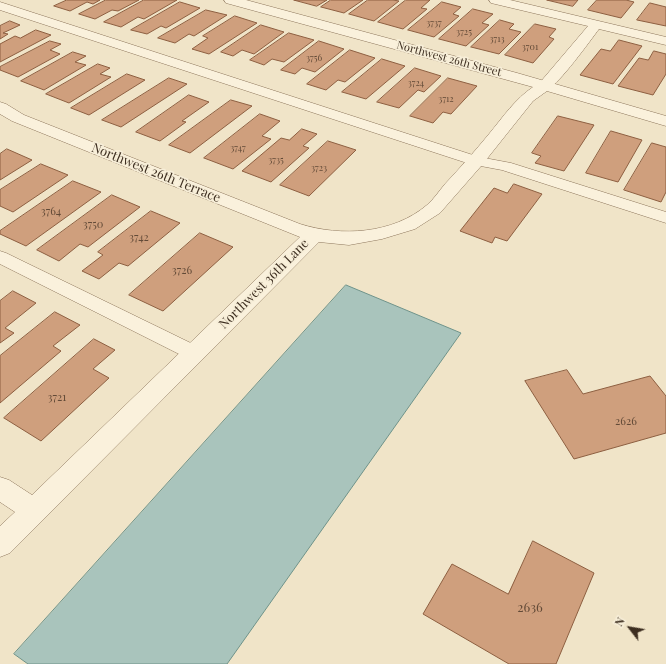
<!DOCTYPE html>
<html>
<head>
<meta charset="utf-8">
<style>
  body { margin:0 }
  #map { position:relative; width:666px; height:664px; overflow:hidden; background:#f0e4c8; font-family:"Playfair Display",serif }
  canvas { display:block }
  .north { position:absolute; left:610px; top:608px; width:40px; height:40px; -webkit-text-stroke:3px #f7eed8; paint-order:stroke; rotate:301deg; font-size:11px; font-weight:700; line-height:16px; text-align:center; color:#3d2e20 }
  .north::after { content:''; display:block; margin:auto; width:14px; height:18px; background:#3d2e20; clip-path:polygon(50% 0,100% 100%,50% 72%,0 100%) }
</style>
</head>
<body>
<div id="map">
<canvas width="666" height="664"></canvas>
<div class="north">N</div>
</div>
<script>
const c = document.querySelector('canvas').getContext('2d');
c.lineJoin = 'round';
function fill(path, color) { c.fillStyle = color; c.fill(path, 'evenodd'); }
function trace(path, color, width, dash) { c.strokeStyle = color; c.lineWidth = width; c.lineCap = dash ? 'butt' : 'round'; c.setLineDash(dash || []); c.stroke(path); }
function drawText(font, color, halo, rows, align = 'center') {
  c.font = font + ' "Playfair Display",serif'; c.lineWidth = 3.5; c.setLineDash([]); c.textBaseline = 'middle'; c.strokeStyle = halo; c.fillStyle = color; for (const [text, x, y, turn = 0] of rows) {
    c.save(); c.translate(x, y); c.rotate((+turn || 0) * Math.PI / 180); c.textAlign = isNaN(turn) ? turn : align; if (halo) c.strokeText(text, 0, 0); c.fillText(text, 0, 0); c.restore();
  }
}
const water = new Path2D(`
  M346,285L461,333L227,664H28L14,654Z`);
fill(water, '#a9c4bc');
trace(water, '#6f938a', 1);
const building = new Path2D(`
  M67,0H100L93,4L87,2L70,11L54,6Z
  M106,0H139L118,11L112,10L95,19L79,14Z
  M144,0H177L144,19L138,17L121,27L104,22Z
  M294,0H327L317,6Z
  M331,0H363L344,13L321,7Z
  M368,0H393L399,1L374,21L349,14Z
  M406,0H430L421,8L427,9L403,29L378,22Z
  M547,0H578L573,6Z
  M597,0H626L634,2L621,18L588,10Z
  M180,2L200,8L166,28L161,26L147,34L131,30Z
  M442,2L461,7L453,14L459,16L434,37L408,30Z
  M650,3L666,7V26L637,20Z
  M473,9L493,14L482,23L489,25L466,46L439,39Z
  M206,10L227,15L194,36L189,34L175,43L158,38Z
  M235,16L257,23L209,54L192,49L208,38L203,36Z
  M500,20L514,24L509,29L521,32L499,54L471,47Z
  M10,21L20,25L3,33L8,34L0,39V26Z
  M535,24L556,29L549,37L554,39L533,63L505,55Z
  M261,25L284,32L254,54L242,50L233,56L221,52Z
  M36,30L51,35L0,62V44L15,36L20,38Z
  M289,33L314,40L284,62L272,59L264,65L250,60Z
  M619,40L642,46L613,84L580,75L601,49L610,51Z
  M50,41L61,44L50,50L60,54L18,77L0,70V67Z
  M319,41L344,49L315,72L302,68L295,74L281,70Z
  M350,50L375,58L345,82L338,80L326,90L307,84Z
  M654,51L666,54V74L653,95L618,86L639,58L648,60Z
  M73,52L86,56L75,62L86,65L44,90L21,81Z
  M382,59L405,66L366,99L342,92Z
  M98,64L110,68L100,74L111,77L69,103L46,94Z
  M415,68L441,76L424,92L418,90L399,108L377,102Z
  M127,74L145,80L89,115L71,108Z
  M169,78L187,84L121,127L102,120Z
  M448,78L477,86L451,114L443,112L433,123L410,116Z
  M189,95L209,102L182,121L186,122L160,141L136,132Z
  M231,100L252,106L190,153L169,145Z
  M260,114L280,121L262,136L271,139L233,169L204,158Z
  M558,116L594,125L564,171L535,163L541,156L532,153Z
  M302,129L317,134L303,146L309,148L271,182L242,171L281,138L289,140Z
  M611,131L642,140L618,182L586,173Z
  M328,141L356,150L309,196L280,185Z
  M652,143L666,147V192L661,202L624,190Z
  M7,149L32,160L0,180V154Z
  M41,164L68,175L13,212L0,206V190Z
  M73,181L101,192L26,246L0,234V231Z
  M514,184L542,194L507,241L495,237L492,243L460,231L494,188L507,193Z
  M112,195L140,207L88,247L80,244L59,261L37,250Z
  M151,211L180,223L128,266L119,263L99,279L82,271L103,255L98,252Z
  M200,233L233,247L163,311L129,295Z
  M13,291L36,303L5,328L14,333L0,343V301Z
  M55,312L80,325L53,346L61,351L0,403V356Z
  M94,339L115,350L93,369L109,378L41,441L4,418Z
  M567,370L583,394L650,376L666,396V433L574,459L525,381Z
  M533,541L594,573L556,664H509L423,614L452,564L508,594Z`);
fill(building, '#cf9f7d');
trace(building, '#8d5f41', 1);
const lane = new Path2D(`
  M489,0H510L666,37V45L599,29C590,41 559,84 548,89C545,91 542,90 539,89L537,86L588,26L491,3Z
  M0,2L479,157L511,163L666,212V223L502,170L470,164L0,10Z
  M0,251L6,253L201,348L204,353L201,358L194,361L187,358L0,264Z`);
const street = new Path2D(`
  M224,0H246L517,73L666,116V126L547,91L533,101L482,165L440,213L415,229L382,239L349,245L319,242L10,553L0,557V526L15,512L0,502V477L9,480L32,495L300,237L12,121L0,114V102L6,104L24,115L300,224C341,237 393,234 427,205C434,199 439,191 445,184C460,168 475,151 489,134C503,117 515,99 533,87L226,3Z`);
trace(lane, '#8d765c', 1);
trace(street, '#8d765c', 1);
fill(lane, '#faf1dc');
fill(street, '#faf1dc');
drawText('9px', '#624a37', null, [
  ["3737",434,23],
  ["3725",464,32],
  ["3713",497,39],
  ["3701",530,47],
  ["3756",314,58],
  ["3724",416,83],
  ["3712",446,99],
  ["3747",238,148],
  ["3735",276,160],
  ["3723",319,168]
]);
drawText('11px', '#3d2e20', '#f7eed8', [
  ["Northwest 26th Street",449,59,15]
]);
drawText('11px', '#624a37', null, [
  ["3764",51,212],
  ["3750",93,225],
  ["3742",139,238],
  ["3726",182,271],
  ["3721",57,398],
  ["2626",626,422]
]);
drawText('13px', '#3d2e20', '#f7eed8', [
  ["Northwest 26th Terrace",156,173,22],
  ["Northwest 36th Lane",264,284,-45]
]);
drawText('13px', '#624a37', null, [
  ["2636",530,608]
]);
</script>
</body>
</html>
